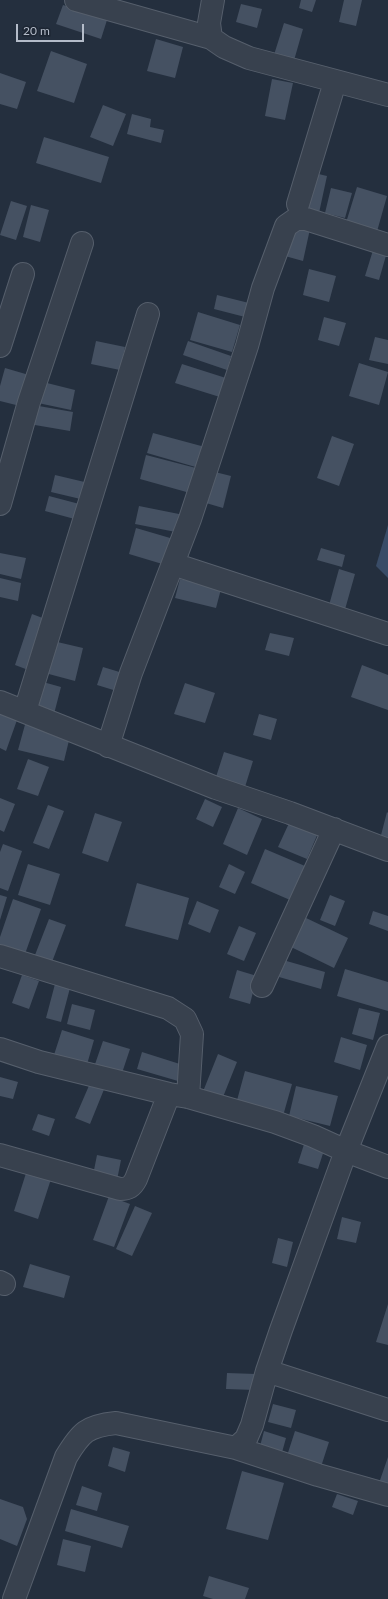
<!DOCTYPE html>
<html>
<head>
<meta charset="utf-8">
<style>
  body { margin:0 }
  #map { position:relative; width:388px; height:1599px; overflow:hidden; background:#242f3e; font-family:Lato,sans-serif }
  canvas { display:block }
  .scale { position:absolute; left:16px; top:24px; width:68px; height:18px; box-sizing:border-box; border:2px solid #b4bcc9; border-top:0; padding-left:5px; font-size:12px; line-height:14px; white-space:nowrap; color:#b4bcc9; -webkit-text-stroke:3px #1d2633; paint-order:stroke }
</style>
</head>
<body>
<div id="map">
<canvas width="388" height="1599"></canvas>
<div class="scale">20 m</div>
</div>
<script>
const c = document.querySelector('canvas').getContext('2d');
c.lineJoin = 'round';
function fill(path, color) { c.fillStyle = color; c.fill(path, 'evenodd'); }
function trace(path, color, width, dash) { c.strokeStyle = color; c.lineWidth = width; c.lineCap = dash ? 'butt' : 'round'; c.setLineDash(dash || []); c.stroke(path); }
fill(new Path2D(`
  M388,525V578L376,566Z`), '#394c67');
fill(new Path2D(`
  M301,0H316L312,12L299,8Z
  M344,0H362L356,26L339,22Z
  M241,4L262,9L257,28L236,22Z
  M63,5L107,20L101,39L56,24Z
  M284,23L303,29L293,64L273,58Z
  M156,39L183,47L175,78L147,71Z
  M51,51L87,64L74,103L37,91Z
  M0,73L26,82L17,109L0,104Z
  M272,79L293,83L285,120L265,116Z
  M103,105L126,114L113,146L90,137Z
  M132,114L151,119L150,127L164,130L161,143L127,134Z
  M44,137L109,157L101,183L36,163Z
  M310,172L327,176L319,213L301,208Z
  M357,187L387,196L376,235L345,226Z
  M331,188L352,193L345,218L325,213Z
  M11,201L27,206L16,240L0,235Z
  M31,205L49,210L40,242L23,237Z
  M292,225L310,229L303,261L285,256Z
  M374,247L387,252L379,280L365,276Z
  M309,269L336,276L329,302L303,295Z
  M217,295L253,304L249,318L214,309Z
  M198,312L240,325L232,352L190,340Z
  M324,317L346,323L339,346L318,340Z
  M375,337L388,340V364L369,360Z
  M96,341L125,347L120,370L91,364Z
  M188,341L231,356L227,370L183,355Z
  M359,363L388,372L379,405L349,396Z
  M182,364L229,379L223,398L175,383Z
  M5,368L29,375L20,406L0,401V386Z
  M43,382L75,390L71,410L38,403Z
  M33,405L73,412L70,431L29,424Z
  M153,433L205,447L199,468L147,453Z
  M332,436L354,444L339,486L317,478Z
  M146,455L196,468L190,493L140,479Z
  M215,472L231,476L223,508L206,503Z
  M55,475L93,484L89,501L51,492Z
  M49,496L87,506L82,521L45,511Z
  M139,506L184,515L181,533L135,524Z
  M136,528L177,540L169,566L129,554Z
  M321,548L345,555L342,567L317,560Z
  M0,553L26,558L21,579L0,574Z
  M339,569L355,574L344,613L328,609Z
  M0,578L21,583L18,601L0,597Z
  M180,579L221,589L216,608L175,598Z
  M32,614L48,620L31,671L15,665Z
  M270,633L294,638L289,656L265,650Z
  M53,641L83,648L75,681L45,673Z
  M362,665L388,675V710L351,697Z
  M103,667L126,674L120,692L97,685Z
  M43,682L61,687L54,714L35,708Z
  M185,683L215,693L205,723L174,714Z
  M0,714L17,720L6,751L0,748Z
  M259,714L277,719L271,740L253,735Z
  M26,721L71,732L64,761L18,750Z
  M224,752L253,761L245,787L216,777Z
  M28,759L49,767L38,796L17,789Z
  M0,798L15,804L4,832L0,830Z
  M205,799L222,807L213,827L196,819Z
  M48,805L64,811L49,849L33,843Z
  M238,808L262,819L247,855L223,844Z
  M387,812L388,813V841L380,839Z
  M95,813L122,822L108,862L82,853Z
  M290,821L318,833L307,859L278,847Z
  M3,844L22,851L8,891L0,888V852Z
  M265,849L305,866L290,900L251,883Z
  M28,864L60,874L50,905L18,895Z
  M229,864L245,872L235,894L219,887Z
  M137,883L189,898L178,940L125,926Z
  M0,895L7,897L0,920Z
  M330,895L345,901L335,926L320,920Z
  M13,899L41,909L25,954L0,946V937Z
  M197,901L219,910L210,933L188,924Z
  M373,911L388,916V931L369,924Z
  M304,917L348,938L334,968L291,947Z
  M49,919L66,925L52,962L35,955Z
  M239,926L256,933L244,961L227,954Z
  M283,960L325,972L321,989L279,977Z
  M345,969L388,982V1011L337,996Z
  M237,970L257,976L250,1004L229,998Z
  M22,975L39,981L29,1009L12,1003Z
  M55,984L70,988L61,1022L46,1018Z
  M72,1004L95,1010L90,1030L67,1024Z
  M359,1008L380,1013L373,1040L352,1034Z
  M62,1030L94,1040L86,1068L53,1058Z
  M341,1037L367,1045L360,1070L334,1062Z
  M103,1041L130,1049L120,1079L93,1070Z
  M142,1052L183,1065L178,1081L137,1069Z
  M218,1054L237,1062L221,1102L202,1094Z
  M245,1071L292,1084L283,1116L236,1104Z
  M0,1077L18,1082L13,1099L0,1096Z
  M91,1081L105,1087L90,1124L75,1118Z
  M296,1086L338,1096L330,1126L289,1116Z
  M38,1114L55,1119L49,1136L32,1130Z
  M306,1138L326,1144L318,1169L298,1163Z
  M97,1155L121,1160L117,1180L93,1175Z
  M27,1170L51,1179L38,1219L14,1211Z
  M109,1196L130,1204L114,1247L93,1240Z
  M135,1206L152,1213L132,1256L116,1249Z
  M342,1217L361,1222L356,1243L337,1239Z
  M278,1238L293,1242L287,1267L272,1263Z
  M30,1264L70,1276L64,1298L23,1287Z
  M388,1304V1345L376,1342Z
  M227,1373L256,1374L255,1390L226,1389Z
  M273,1404L296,1410L291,1428L268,1422Z
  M264,1431L286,1438L281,1456L259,1450Z
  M295,1431L329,1442L319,1473L285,1462Z
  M113,1447L130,1452L125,1472L108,1466Z
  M388,1457V1489L378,1486Z
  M242,1471L284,1483L268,1540L226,1529Z
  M82,1486L102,1493L97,1511L76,1505Z
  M337,1494L358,1501L353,1515L332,1507Z
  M0,1499L23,1507L27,1519L17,1546L0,1539Z
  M71,1509L129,1526L122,1548L65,1531Z
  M63,1539L91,1546L85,1572L57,1565Z
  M209,1576L249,1588L245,1599H213L203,1596Z`), '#455162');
const street = new Path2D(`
  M76,0L211,38
  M213,0L209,23L211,38L224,47L249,58L388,95
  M298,204L335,82
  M0,346L23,274
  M0,504L29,402L82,243
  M173,564L388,634
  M0,702L216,788L290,813L388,850
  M25,711L148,314
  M108,746L131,673L190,519L247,346L263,288L286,226L296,219H306L388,245
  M0,956L168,1008L185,1019L192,1034L188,1097
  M262,986L334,829
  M0,1049L39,1062L169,1094L188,1097L275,1122L313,1136L346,1151L388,1167
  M0,1155L120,1189C128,1189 132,1187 136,1179L169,1094
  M0,1282L4,1284
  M267,1371L388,1410
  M236,1448L318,1475L388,1495
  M14,1599L66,1457C81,1432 87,1426 116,1423L236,1448L246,1439L252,1425L267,1371L281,1330L346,1151L388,1046`);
trace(street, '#565f6c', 24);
trace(street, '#38414e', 22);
</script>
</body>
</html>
